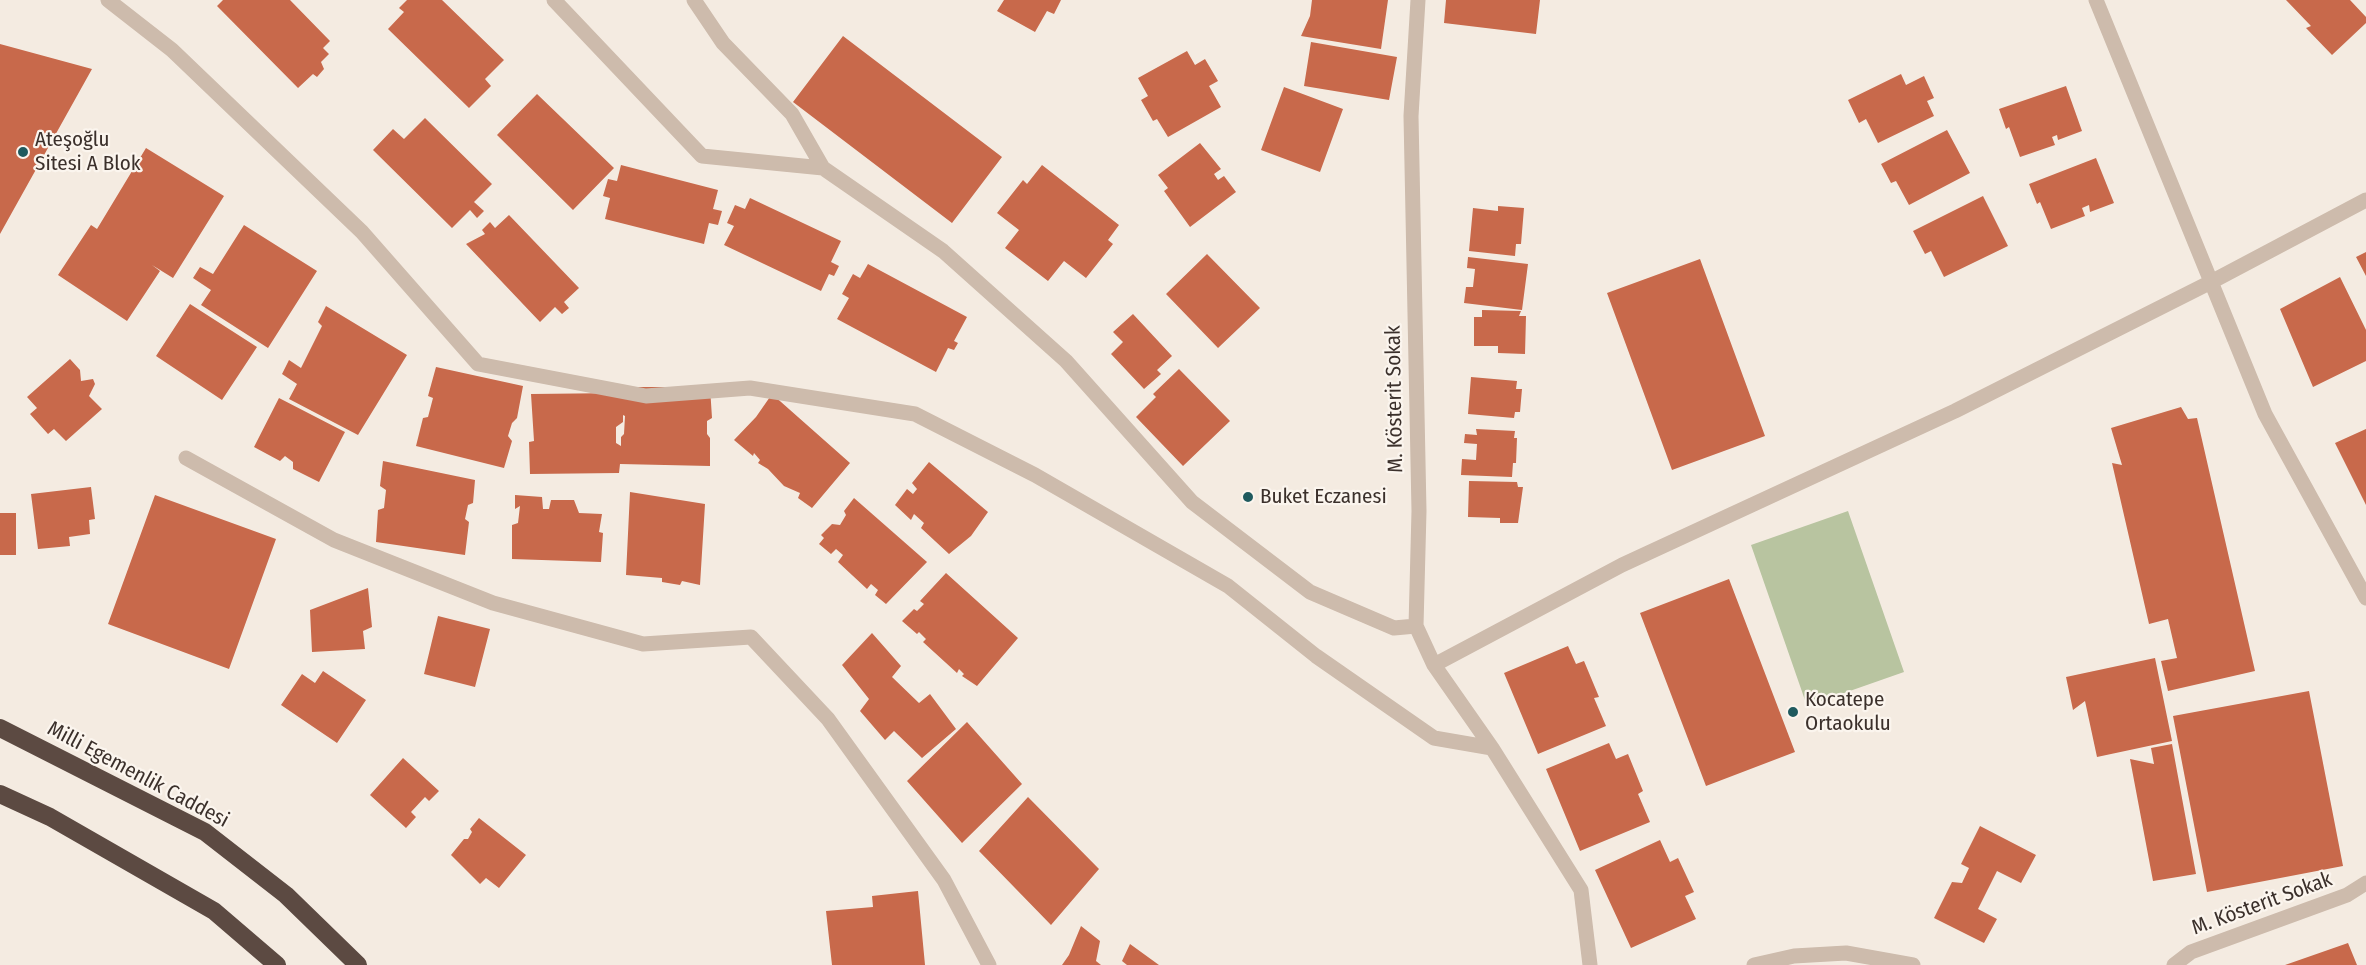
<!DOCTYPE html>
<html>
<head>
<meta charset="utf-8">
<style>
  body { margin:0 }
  canvas { display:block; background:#f4ebe1 }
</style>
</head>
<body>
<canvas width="2366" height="965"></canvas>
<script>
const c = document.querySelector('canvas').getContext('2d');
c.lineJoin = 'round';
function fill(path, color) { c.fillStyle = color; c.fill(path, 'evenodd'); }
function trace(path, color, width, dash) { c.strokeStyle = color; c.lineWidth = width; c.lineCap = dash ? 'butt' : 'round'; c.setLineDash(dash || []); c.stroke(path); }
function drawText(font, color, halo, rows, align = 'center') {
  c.font = font + ' "Fira Sans Condensed",sans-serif'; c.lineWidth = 4.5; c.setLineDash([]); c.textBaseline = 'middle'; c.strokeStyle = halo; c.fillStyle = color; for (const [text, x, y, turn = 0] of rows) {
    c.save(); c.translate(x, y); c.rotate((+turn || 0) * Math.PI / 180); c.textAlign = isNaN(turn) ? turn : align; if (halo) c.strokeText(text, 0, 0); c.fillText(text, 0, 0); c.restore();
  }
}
fill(new Path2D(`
  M1848,511L1904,672L1807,706L1751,545Z`), '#b8c4a0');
fill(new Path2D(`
  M223,0H290L330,41L323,48L329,54L321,62L324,69L317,77L313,74L298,88L217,6Z
  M407,0H442L504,60L485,79L491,86L469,108L388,29L404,12L399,8Z
  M1004,0H1061L1054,14L1047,11L1035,32L997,11Z
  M1312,0H1388L1381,49L1301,36L1310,16Z
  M1446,0H1540L1536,34L1444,23Z
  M2286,0H2350L2366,17V23L2332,55L2306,28L2311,26Z
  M843,36L1002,157L952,223L793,102Z
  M1311,42L1397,57L1389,100L1304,86Z
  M0,44L92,69L0,234Z
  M1187,51L1195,65L1205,59L1218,81L1209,86L1221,107L1168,137L1157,119L1153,121L1141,100L1148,96L1138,78Z
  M1901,74L1906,85L1924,76L1934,98L1927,101L1934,116L1878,143L1866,119L1859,123L1848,100Z
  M2066,86L2082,131L2058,140L2057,135L2052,137L2055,145L2020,157L2009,127L2006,129L1999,109Z
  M1284,87L1343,109L1320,172L1261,150Z
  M537,94L614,168L573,210L497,135Z
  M425,118L492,184L474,202L484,211L477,218L470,210L452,228L373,150L393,129L404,139Z
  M1947,130L1970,173L1909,205L1896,181L1891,183L1881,164Z
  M1200,143L1221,169L1214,174L1218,180L1224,176L1236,192L1190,227L1164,191L1168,188L1158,175Z
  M146,148L224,196L173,278L152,265L160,271L127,321L58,275L91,225L97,229Z
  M2096,158L2114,203L2090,212L2089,205L2082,208L2085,216L2051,229L2040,202L2037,204L2029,184Z
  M621,165L718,190L713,209L722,211L718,225L709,223L704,244L605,219L610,198L603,196L608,179L617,181Z
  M1042,165L1119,225L1108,240L1113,244L1086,278L1064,261L1048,281L1005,248L1019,230L997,213L1023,180L1027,184Z
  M1983,196L2008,246L1944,277L1931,251L1925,254L1913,231Z
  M750,198L841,241L831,262L839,266L834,276L829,274L821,291L724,245L734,226L727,223L735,205L745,209Z
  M1498,206L1524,208L1521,244H1516L1515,256L1469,251L1473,208L1498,211Z
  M509,215L579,288L564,302L569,308L562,314L555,307L540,322L466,244L485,234L482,230L490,222L495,228Z
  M244,225L317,271L268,348L201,305L211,290L193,278L200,267L213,274Z
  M2366,252V276L2356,257Z
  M1207,254L1260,308L1218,348L1166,294Z
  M1468,257L1528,264L1522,310L1464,303L1466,287H1473L1475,269L1467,268Z
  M1700,259L1765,436L1672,470L1607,293Z
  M868,264L967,317L954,341L958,343L954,350L948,348L936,372L837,319L849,298L842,294L853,274L860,278Z
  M2340,277L2366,330V361L2313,387L2280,309Z
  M190,304L257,347L222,400L156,356Z
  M326,306L407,355L358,435L289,399L297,384L282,374L289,360L301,368L322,326L318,322Z
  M1482,310L1521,311L1519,316H1526L1525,354L1498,353V346H1474V317H1482Z
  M1133,314L1172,356L1157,370L1161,374L1144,389L1111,354L1123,342L1113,332Z
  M70,359L80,370L81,381L93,379L95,384L89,396L102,409L66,441L54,429L48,434L30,414L37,408L27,397Z
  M436,367L523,386L517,418L512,423L508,436L512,441L504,468L416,446L423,418L428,417L433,398L428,396Z
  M1179,369L1230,421L1183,466L1136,417L1156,397L1153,394Z
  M1471,377L1517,381L1516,389H1522L1520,412H1515L1514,418L1468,414Z
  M620,387H710L712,418L707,421V434L710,438V466L620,464L619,473L530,474L529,442L534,441L531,394L621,393ZM623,415L625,416L624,434L621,437V446L616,443V427L623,422Z
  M772,394L850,463L812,508L798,498L800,493L784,486L768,469L758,463L760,460L754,453L753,456L734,440L756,417Z
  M279,398L345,432L319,482L293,469V462L285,456L280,461L254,447Z
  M2181,407L2188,419L2197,418L2255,671L2168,691L2161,661L2177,658L2168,619L2149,624L2112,463L2122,465L2111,428Z
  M1476,429L1515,431L1514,438H1517L1516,463H1513L1512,477L1461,475L1462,459L1476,460L1477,444L1464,443L1465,434L1477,435Z
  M2366,429V505L2335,443Z
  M383,461L475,480L473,503L468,505L465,519L469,522L465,555L376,542L378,510L384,508L386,490L380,486Z
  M929,462L988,512L971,536L949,554L921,528L924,523L914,514L911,520L895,505L907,489L913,494L917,489L912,483Z
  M1469,481L1517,482L1518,487H1523L1518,523H1500V518L1468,517Z
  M91,487L95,519L89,520L90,534L69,537L70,546L38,549L31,494Z
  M630,492L705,504L700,585L682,581L680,585L662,582V578L626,575Z
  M155,495L276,539L229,669L108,624Z
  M515,495L542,497L543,509H549L551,500H574L579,513L602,514L599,532L603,533L601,562L512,559V525L518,523L520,506L515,509Z
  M854,498L927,562L886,604L875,595L878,590L871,584L867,589L838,562L843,555L836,549L831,554L819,544L824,538L821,535L832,524L840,525L846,515L844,511Z
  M0,513H16V555H0Z
  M946,573L1018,638L977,686L962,676L964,674L959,669L957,673L923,642L926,639L919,632L917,634L902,621L914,609L917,611L924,604L920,601Z
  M1729,579L1795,752L1706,786L1640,613Z
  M368,588L372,627L363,631L365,649L312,652L310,610Z
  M438,616L490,629L475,687L424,674Z
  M872,633L901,666L892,677L919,703L930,694L956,729L922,758L894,731L885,740L860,711L869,699L842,665Z
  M1568,646L1576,664L1584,661L1599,697L1594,698L1606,726L1538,754L1504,673Z
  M2155,658L2172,741L2097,757L2085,701L2073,710L2066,677Z
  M323,671L366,700L337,743L281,705L302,674L315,683Z
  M2309,691L2343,866L2207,892L2173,716Z
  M967,722L1022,784L962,843L907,781Z
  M1609,743L1616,759L1628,754L1643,791L1638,794L1650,822L1580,851L1546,769Z
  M2172,744L2196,874L2153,881L2130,759L2154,764L2151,748Z
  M403,758L439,791L429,801L425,797L411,812L416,817L406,828L370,795Z
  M1028,797L1099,869L1051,925L979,851Z
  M479,818L526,855L499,888L486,878L480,884L451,855L464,839H468L472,832L470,829Z
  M1980,826L2036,855L2021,883L1997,871L1978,909L1997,919L1984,943L1934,918L1952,882L1962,883L1969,868L1961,864Z
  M1660,840L1670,862L1678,858L1694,892L1685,896L1696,919L1631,948L1595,870Z
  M918,891L925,965H832L826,911L873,907L872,896Z
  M1081,926L1100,941L1096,961L1101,965H1062L1069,955Z
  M2348,943L2357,965H2285Z
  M1130,944L1159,965H1127L1122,961Z`), '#c8694b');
trace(new Path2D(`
  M108,0L172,50L362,232L478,364L646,396L750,388L915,414L1035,475L1228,586L1316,656L1434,738L1492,748
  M554,0L702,156L823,168L943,251L1066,361L1192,502L1310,592L1394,628L1416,626
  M694,0L723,43L792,114L823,168
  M1418,0L1411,116L1419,511L1416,626L1434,665L1492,748L1581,890L1590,965
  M2096,0L2265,414L2366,598
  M186,458L334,540L493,603L643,644L751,637L828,719L944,880L989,965
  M1434,665L1622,565L1955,411L2211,282L2366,200
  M1754,965L1794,956L1846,953L1913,965
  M2174,965L2191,952L2347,895L2366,883`), '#cdbbac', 15);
trace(new Path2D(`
  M0,728L205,832L286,895L358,965
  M0,794L50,817L214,911L277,965`), '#5c4a42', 18);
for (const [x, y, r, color] of [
  [23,152,6,"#1f5a5e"],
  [1248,497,6,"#1f5a5e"],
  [1793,712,6,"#1f5a5e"]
]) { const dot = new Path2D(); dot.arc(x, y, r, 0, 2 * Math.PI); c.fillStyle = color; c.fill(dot); trace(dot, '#fbf5ee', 2); }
drawText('21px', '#3b302b', '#fbf5ee', [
  ["Ateşoğlu",35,140],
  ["Sitesi A Blok",35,164],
  ["Buket Eczanesi",1260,497],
  ["Kocatepe",1805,700],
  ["Ortaokulu",1805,724]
], 'left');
drawText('21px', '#3b302b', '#fbf5ee', [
  ["M. Kösterit Sokak",1395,399,-91],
  ["Milli Egemenlik Caddesi",138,775,28],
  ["M. Kösterit Sokak",2262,904,-20]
]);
</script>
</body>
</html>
